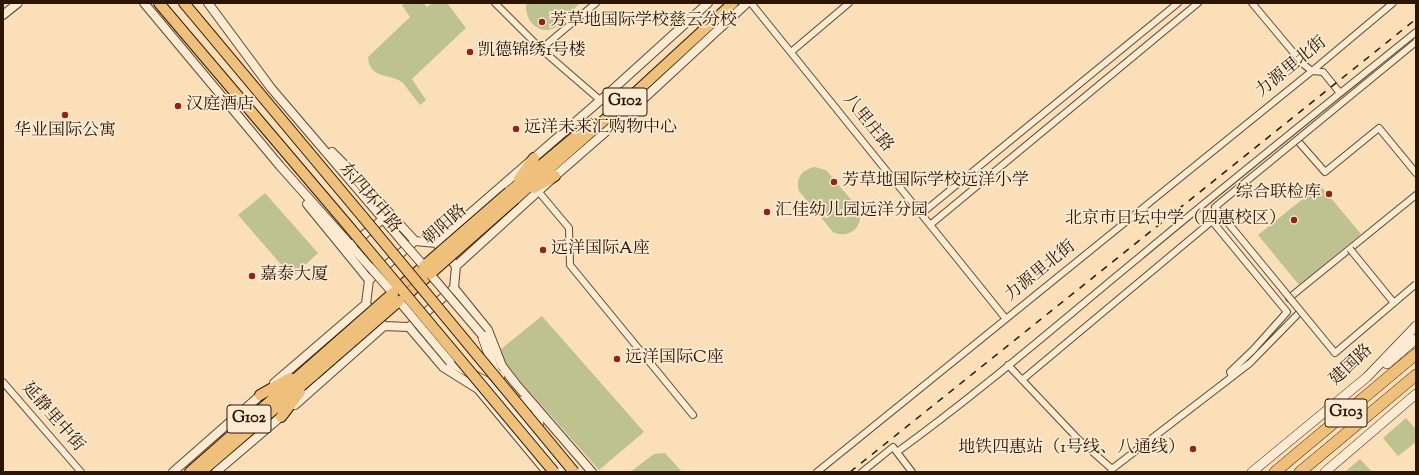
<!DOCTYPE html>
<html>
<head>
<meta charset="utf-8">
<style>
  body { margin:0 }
  #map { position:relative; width:1419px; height:475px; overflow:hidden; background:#fbdfb9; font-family:"Sorts Mill Goudy",serif }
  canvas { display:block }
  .frame { position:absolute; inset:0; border:4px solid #2b1504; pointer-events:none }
</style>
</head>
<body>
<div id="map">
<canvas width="1419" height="475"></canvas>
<div class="frame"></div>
</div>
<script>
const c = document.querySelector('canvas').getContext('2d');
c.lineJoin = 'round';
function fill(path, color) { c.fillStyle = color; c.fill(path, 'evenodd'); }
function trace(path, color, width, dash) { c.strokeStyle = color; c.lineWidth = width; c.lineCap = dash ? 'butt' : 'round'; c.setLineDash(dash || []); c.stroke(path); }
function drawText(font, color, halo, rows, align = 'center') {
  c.font = font + ' "Sorts Mill Goudy","Noto Serif SC",serif'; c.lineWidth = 3.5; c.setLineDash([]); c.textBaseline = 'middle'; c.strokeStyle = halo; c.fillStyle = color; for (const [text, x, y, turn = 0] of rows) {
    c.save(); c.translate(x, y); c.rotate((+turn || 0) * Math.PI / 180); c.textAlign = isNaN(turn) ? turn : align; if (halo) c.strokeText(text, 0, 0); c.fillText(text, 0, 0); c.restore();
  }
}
fill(new Path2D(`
  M404,3H423L427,7L433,3H447L466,28L412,79L426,100L420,105C414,98 409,90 403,83C392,73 369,80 368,57L410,17L402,5Z
  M528,3H580C572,11 565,21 556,27C544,35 530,26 527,14C526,11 526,8 526,5Z
  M815,167L826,170L859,209C865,226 849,240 833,232L799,191C795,179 802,169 815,167Z
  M1320,185L1361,234L1299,285L1258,235Z
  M265,193L318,253L292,277L238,215Z
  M542,316L644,432L599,470L505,364L501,349Z
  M1406,418L1416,429V442L1398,456L1383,438Z
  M665,453L682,472H630L654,454Z
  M1360,459L1372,472H1347L1346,471Z`), '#bdc290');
const minor = new Path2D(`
  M495,3L541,49L600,100
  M751,3L1006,319
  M1252,3L1303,64L1312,71L1323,72L1340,93
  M541,49L596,3
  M791,52L849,3
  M1297,140L1325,172L1379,128L1416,173
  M538,191L569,228L570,265L693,415
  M921,214L1178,3
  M930,225L1198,3
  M1289,298L1416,195
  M1008,365L1078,439L1112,469
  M1022,380L1212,221L1287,312L1253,350L1230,372L1232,377
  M3,382L81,472
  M897,452C980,392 1058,324 1137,259C1229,182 1323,107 1416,32
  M817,472L1312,71L1393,3
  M862,472L893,447L912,472
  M1111,472L1112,469L1250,363L1297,315`);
const tertiary = new Path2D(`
  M144,3L280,166L370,267
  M208,3L271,88L401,240
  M3,15L18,3
  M332,152L351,171L415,241
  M307,204L369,280
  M415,241L436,243L456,266L454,288L409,327L384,326L366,304L369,280Z
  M355,242L383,219
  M436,243L611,91L708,3
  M456,266L555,176L640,102L747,3
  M454,288L488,330L502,366L515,383L592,472
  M409,327L443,367L478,389L547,472
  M274,383L366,304
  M295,405L384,326
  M173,472L264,392
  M216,472L284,414`);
const secondary = new Path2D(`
  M482,335L495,372L500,377
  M450,362L485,381L563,472
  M1387,364L1416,339
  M520,401L535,407L539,424
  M1252,472L1367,377L1416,326
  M1325,472L1416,394`);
const trunk = new Path2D(`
  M159,3L350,228
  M184,3L363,217
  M519,179L534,158
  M534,188L555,176
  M509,192L590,124
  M515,199L635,93L733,3
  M393,293L424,266
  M401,300L430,274
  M260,395L290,378
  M281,417L300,392
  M190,472L309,367
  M201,472L315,374`);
const motorway = new Path2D(`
  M1275,472L1416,354
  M1300,472L1416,375`);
trace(minor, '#5f4831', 8);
trace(tertiary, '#5f4831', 10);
trace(secondary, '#2b1504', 10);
trace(trunk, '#2b1504', 12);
trace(motorway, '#2b1504', 12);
trace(minor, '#fcead2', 6);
trace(tertiary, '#fcead2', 8);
trace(secondary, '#fcead2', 9);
trace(trunk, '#eec07c', 10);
trace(motorway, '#eec07c', 11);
trace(new Path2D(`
  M850,472L1416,19`), '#2b1504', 1.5, [7, 7]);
const minorBridge = new Path2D(`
  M1416,42L1215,207L1335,353L1416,284
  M1350,249L1394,303`);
const tertiaryBridge = new Path2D(`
  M401,240L424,266
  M370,267L393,293
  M430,274L482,335
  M399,301L450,362`);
const trunkBridge = new Path2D(`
  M363,217L574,472
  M350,228L554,472
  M424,266L509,192
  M430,274L515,199
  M309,367L393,293
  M315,374L399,301`);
trace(minorBridge, '#5f4831', 8, []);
trace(tertiaryBridge, '#5f4831', 10, []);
trace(trunkBridge, '#2b1504', 12, []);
trace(minorBridge, '#fcead2', 6);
trace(tertiaryBridge, '#fcead2', 8);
trace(trunkBridge, '#eec07c', 10);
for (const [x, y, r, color] of [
  [542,22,4,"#8f2418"],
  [470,52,4,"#8f2418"],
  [178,106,4,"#8f2418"],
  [65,115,4,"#8f2418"],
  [516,129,4,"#8f2418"],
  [834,182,4,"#8f2418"],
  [1329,194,4,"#8f2418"],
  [767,212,4,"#8f2418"],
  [1294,220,4,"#8f2418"],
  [543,250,4,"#8f2418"],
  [252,276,4,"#8f2418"],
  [617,359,4,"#8f2418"],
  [1193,449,4,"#8f2418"]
]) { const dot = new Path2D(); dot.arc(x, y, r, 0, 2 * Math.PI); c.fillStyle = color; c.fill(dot); trace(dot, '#fcead2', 1.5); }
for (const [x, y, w] of [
  [625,102,44],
  [1346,413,42],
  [249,419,44]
]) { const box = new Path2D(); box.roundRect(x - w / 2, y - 14, w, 28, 3); c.fillStyle = '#fcead2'; c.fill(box); trace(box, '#2b1504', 1); }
drawText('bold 16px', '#2b1504', null, [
  ["G102",625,102],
  ["G103",1346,413],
  ["G102",249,419]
]);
drawText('17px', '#2b1504', '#fcead2', [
  ["芳草地国际学校慈云分校",550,22],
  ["凯德锦绣1号楼",478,52],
  ["汉庭酒店",186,106],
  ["远洋未来汇购物中心",524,129],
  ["华业国际公寓",65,132,"center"],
  ["芳草地国际学校远洋小学",842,182],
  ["综合联检库",1321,194,"right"],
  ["汇佳幼儿园远洋分园",775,212],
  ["北京市日坛中学（四惠校区）",1286,220,"right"],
  ["远洋国际A座",551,250],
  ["嘉泰大厦",260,276],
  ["远洋国际C座",625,359],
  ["地铁四惠站（1号线、八通线）",1185,449,"right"]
], 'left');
drawText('17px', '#2b1504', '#fcead2', [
  ["力源里北街",1292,68,-39],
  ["八里庄路",867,124,51],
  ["东四环中路",369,199,50],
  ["朝阳路",446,226,-41],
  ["力源里北街",1041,272,-39],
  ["建国路",1352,366,-43],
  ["延静里中街",52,418,49]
]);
</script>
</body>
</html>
